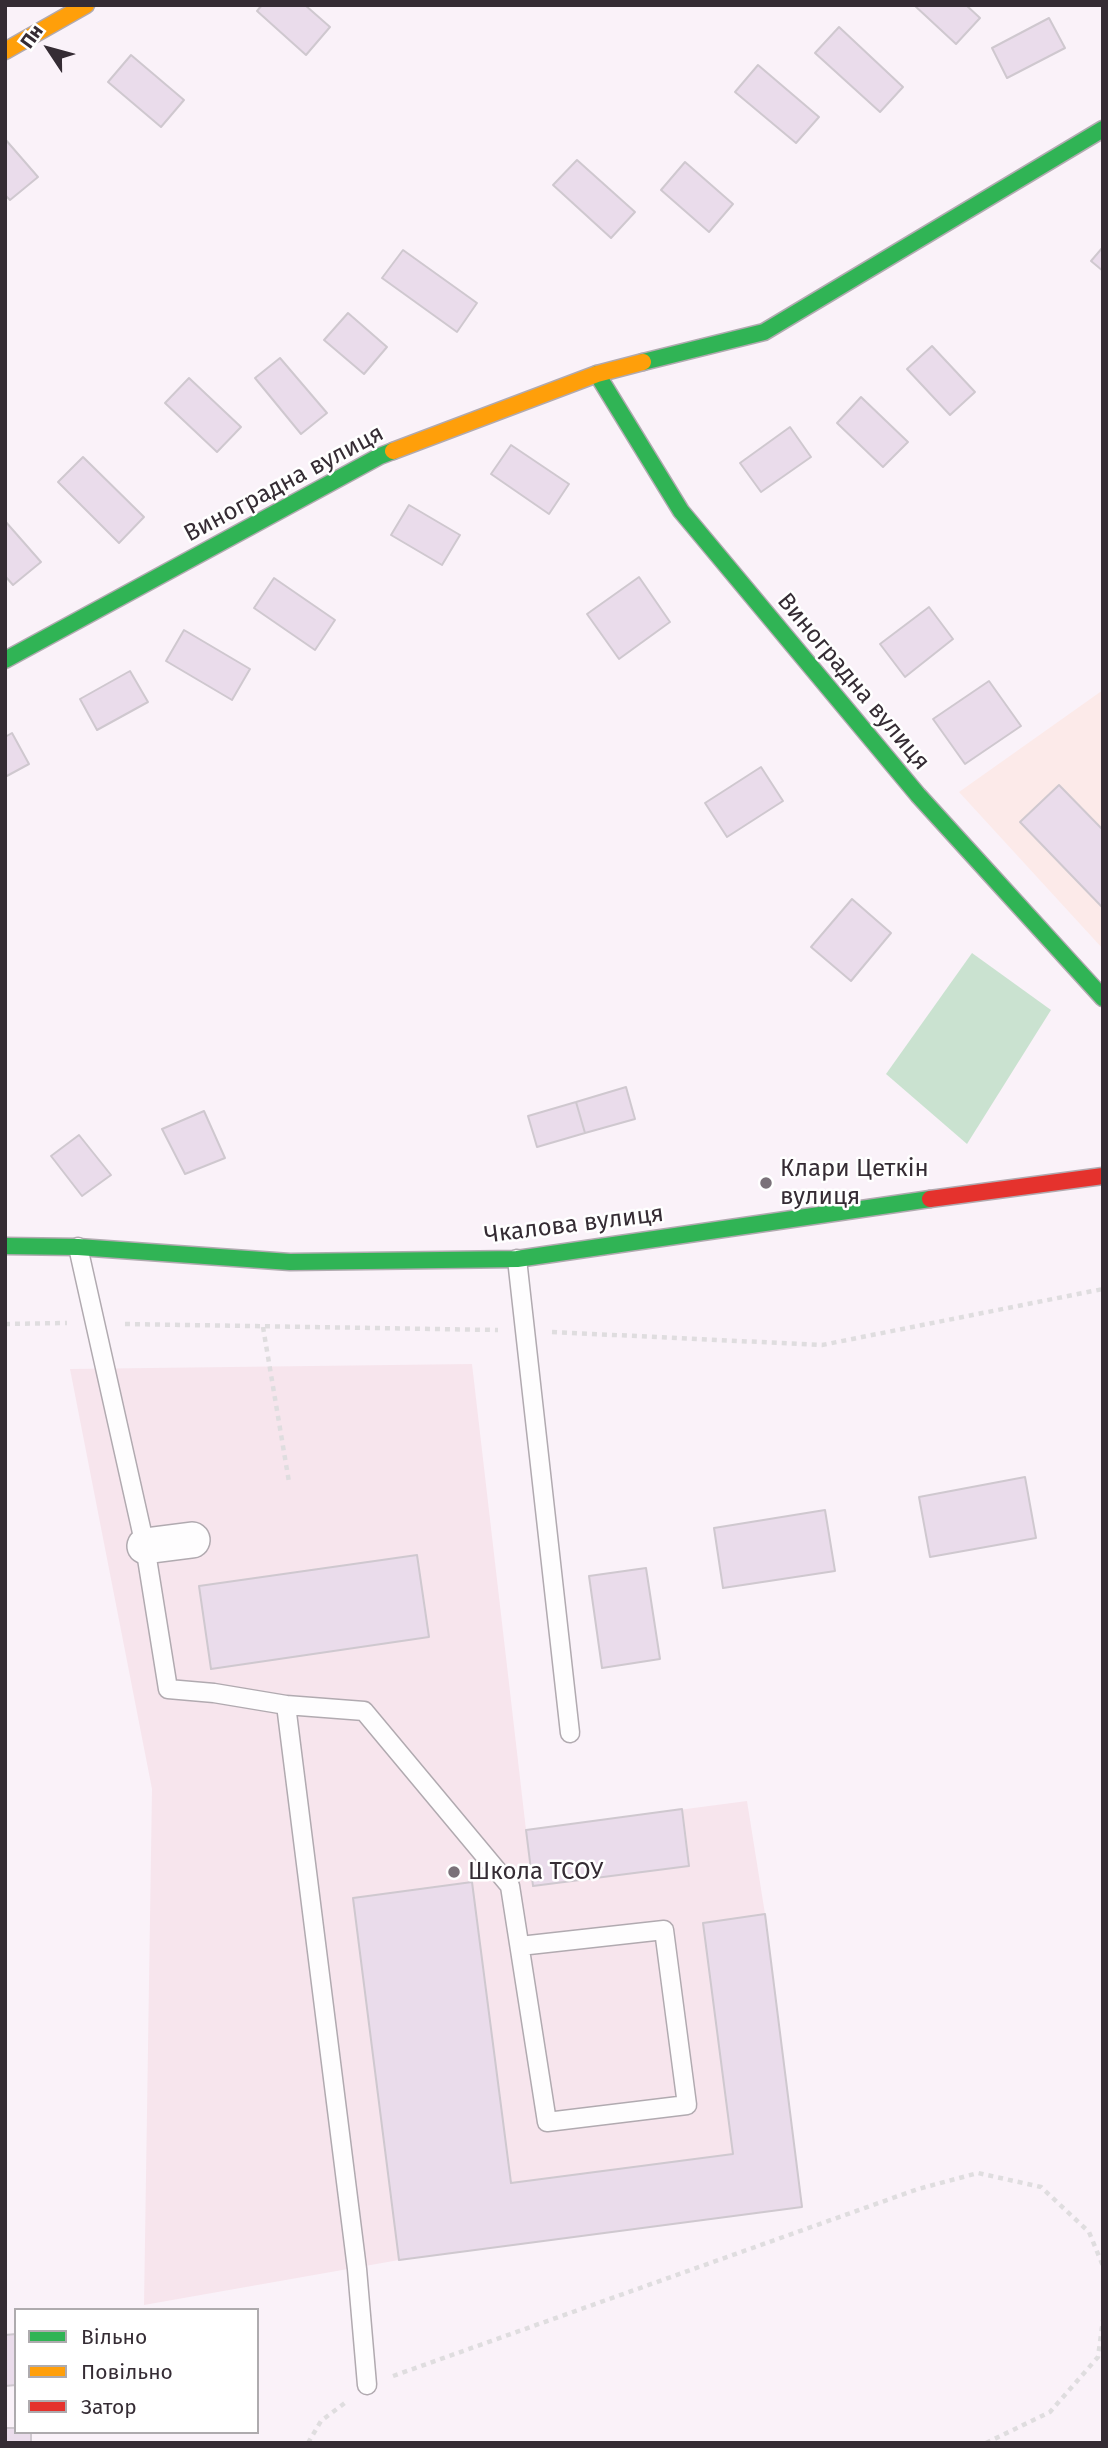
<!DOCTYPE html>
<html>
<head>
<meta charset="utf-8">
<style>
  body { margin:0 }
  #map { position:relative; width:1108px; height:2448px; overflow:hidden; background:#faf2f9; font-family:"Fira Sans",sans-serif }
  canvas { display:block }
  .frame { position:absolute; inset:0; border:7px solid #352c34; pointer-events:none }
  .legend { position:absolute; left:14px; top:2308px; width:245px; height:126px; box-sizing:border-box; background:#fff; border:2px solid #aeabae; margin:0; padding:9px 12px; list-style:none; font-size:21px; color:#352c34 }
  .legend li { display:flex; align-items:center; gap:14px; height:35px }
  .legend b { width:35px; border:2px solid #aeabae }
  .north { position:absolute; left:14px; top:14px; width:70px; height:70px; -webkit-text-stroke:5px #fff; paint-order:stroke; rotate:306deg; font-size:19px; font-weight:700; line-height:28px; text-align:center; color:#352c34 }
  .north::after { content:''; display:block; margin:auto; width:24px; height:32px; background:#352c34; clip-path:polygon(50% 0,100% 100%,50% 72%,0 100%) }
</style>
</head>
<body>
<div id="map">
<canvas width="1108" height="2448"></canvas>
<div class="frame"></div>
<ul class="legend">
<li><b style="height:9px;background:#30b455"></b>Вільно</li>
<li><b style="height:9px;background:#ff9f0a"></b>Повільно</li>
<li><b style="height:9px;background:#e5322d"></b>Затор</li>
</ul>
<div class="north">Пн</div>
</div>
<script>
const c = document.querySelector('canvas').getContext('2d');
c.lineJoin = 'round';
function fill(path, color) { c.fillStyle = color; c.fill(path, 'evenodd'); }
function trace(path, color, width, dash) { c.strokeStyle = color; c.lineWidth = width; c.lineCap = dash ? 'butt' : 'round'; c.setLineDash(dash || []); c.stroke(path); }
function drawText(font, color, halo, rows, align = 'center') {
  c.font = font + ' "Fira Sans",sans-serif'; c.lineWidth = 5; c.setLineDash([]); c.textBaseline = 'middle'; c.strokeStyle = halo; c.fillStyle = color; for (const [text, x, y, turn = 0] of rows) {
    c.save(); c.translate(x, y); c.rotate((+turn || 0) * Math.PI / 180); c.textAlign = isNaN(turn) ? turn : align; if (halo) c.strokeText(text, 0, 0); c.fillText(text, 0, 0); c.restore();
  }
}
fill(new Path2D(`
  M1103,690V949L959,792Z`), '#fceae9');
fill(new Path2D(`
  M472,1364L526,1830L747,1801L765,1914L802,2207L399,2260L144,2305L152,1789L70,1369Z`), '#f7e5ed');
fill(new Path2D(`
  M972,953L1051,1010L967,1144L886,1074Z`), '#cae2d0');
const building = new Path2D(`
  M262,5H305L330,27L306,55L257,11Z
  M914,5H966L980,18L956,44Z
  M1049,18L1065,48L1007,78L992,48Z
  M839,27L903,87L880,112L815,53Z
  M131,55L184,100L161,127L108,82Z
  M758,65L819,117L796,143L735,92Z
  M5,139L38,177L10,200L5,195Z
  M577,160L635,212L611,238L553,185Z
  M685,162L733,204L709,232L661,190Z
  M1103,247V271L1091,261Z
  M403,250L477,303L457,332L382,278Z
  M348,313L387,347L364,374L324,340Z
  M932,346L975,392L950,415L907,369Z
  M280,358L327,413L301,434L255,378Z
  M189,378L241,427L217,452L165,403Z
  M861,397L908,442L883,467L837,423Z
  M790,427L811,457L761,492L740,463Z
  M511,445L569,484L549,514L491,474Z
  M83,457L144,517L119,543L58,482Z
  M409,505L460,535L442,565L391,535Z
  M5,521L41,562L13,585L5,576Z
  M639,577L670,622L619,659L587,614Z
  M274,578L335,620L315,650L254,608Z
  M929,607L953,639L905,677L880,644Z
  M184,630L250,669L232,700L166,661Z
  M130,671L148,702L97,730L80,699Z
  M989,681L1021,726L965,764L933,719Z
  M12,733L29,764L5,777V737Z
  M761,767L783,801L727,837L705,803Z
  M1059,785L1103,830V908L1020,822Z
  M852,899L891,933L851,981L811,947Z
  M626,1087L635,1119L585,1133L576,1102Z
  M576,1102L585,1133L537,1147L528,1116Z
  M204,1111L225,1158L185,1174L162,1129Z
  M79,1135L111,1175L82,1196L51,1156Z
  M1025,1477L1036,1538L930,1557L919,1497Z
  M825,1510L835,1571L723,1588L714,1528Z
  M417,1555L429,1637L211,1669L199,1586Z
  M646,1568L660,1659L602,1668L589,1576Z
  M682,1809L689,1866L533,1886L526,1830Z
  M472,1882L511,2183L733,2154L703,1923L765,1914L802,2207L399,2260L353,1898Z
  M16,2334V2385L5,2386V2335Z
  M5,2428H16V2432H31V2443H5Z`);
fill(building, '#eadceb');
trace(building, '#cfc8cf', 2);
const lane = new Path2D(`
  M78,1247L145,1546L168,1689L214,1693L286,1705L357,2269L367,2385
  M517,1259L570,1733
  M286,1705L364,1711L510,1886L547,2122L687,2105L664,1930L520,1946`);
const street = new Path2D(`
  M145,1546L192,1540`);
const fast = new Path2D(`
  M643,362L764,332L1103,129
  M597,374L681,511L918,795L1103,998
  M5,660L380,456L393,451
  M5,1246L78,1247L290,1262L517,1259L930,1199`);
const slow = new Path2D(`
  M5,51L86,5
  M393,451L597,374L643,362`);
const jam = new Path2D(`
  M930,1199L1103,1176`);
trace(lane, '#b1aab0', 21);
trace(street, '#b1aab0', 38);
trace(fast, '#b1aab0', 19);
trace(slow, '#b1aab0', 19);
trace(jam, '#b1aab0', 19);
trace(new Path2D(`
  M5,1324L67,1323
  M125,1324L498,1330
  M263,1327L289,1482
  M552,1332L822,1345L1103,1289
  M393,2376L918,2189L978,2173L1041,2187L1089,2232L1103,2266
  M308,2443L321,2421L346,2402
  M986,2443L1050,2412L1098,2357L1103,2320`), '#dfdddf', 4.5, [5, 5]);
trace(lane, '#fefdfe', 18);
trace(street, '#fefdfe', 35);
trace(fast, '#30b455', 16);
trace(slow, '#ff9f0a', 16);
trace(jam, '#e5322d', 16);
for (const [x, y, r, color] of [
  [766,1183,7,"#7a7179"],
  [454,1872,7,"#7a7179"]
]) { const dot = new Path2D(); dot.arc(x, y, r, 0, 2 * Math.PI); c.fillStyle = color; c.fill(dot); trace(dot, '#fff', 2.5); }
drawText('24px', '#352c34', '#fff', [
  ["Виноградна вулиця",284,484,-28],
  ["Виноградна вулиця",853,682,50],
  ["Чкалова вулиця",574,1225,-7]
]);
drawText('24px', '#352c34', '#fff', [
  ["Клари Цеткін",780,1169],
  ["вулиця",780,1197],
  ["Школа ТСОУ",468,1872]
], 'left');
</script>
</body>
</html>
